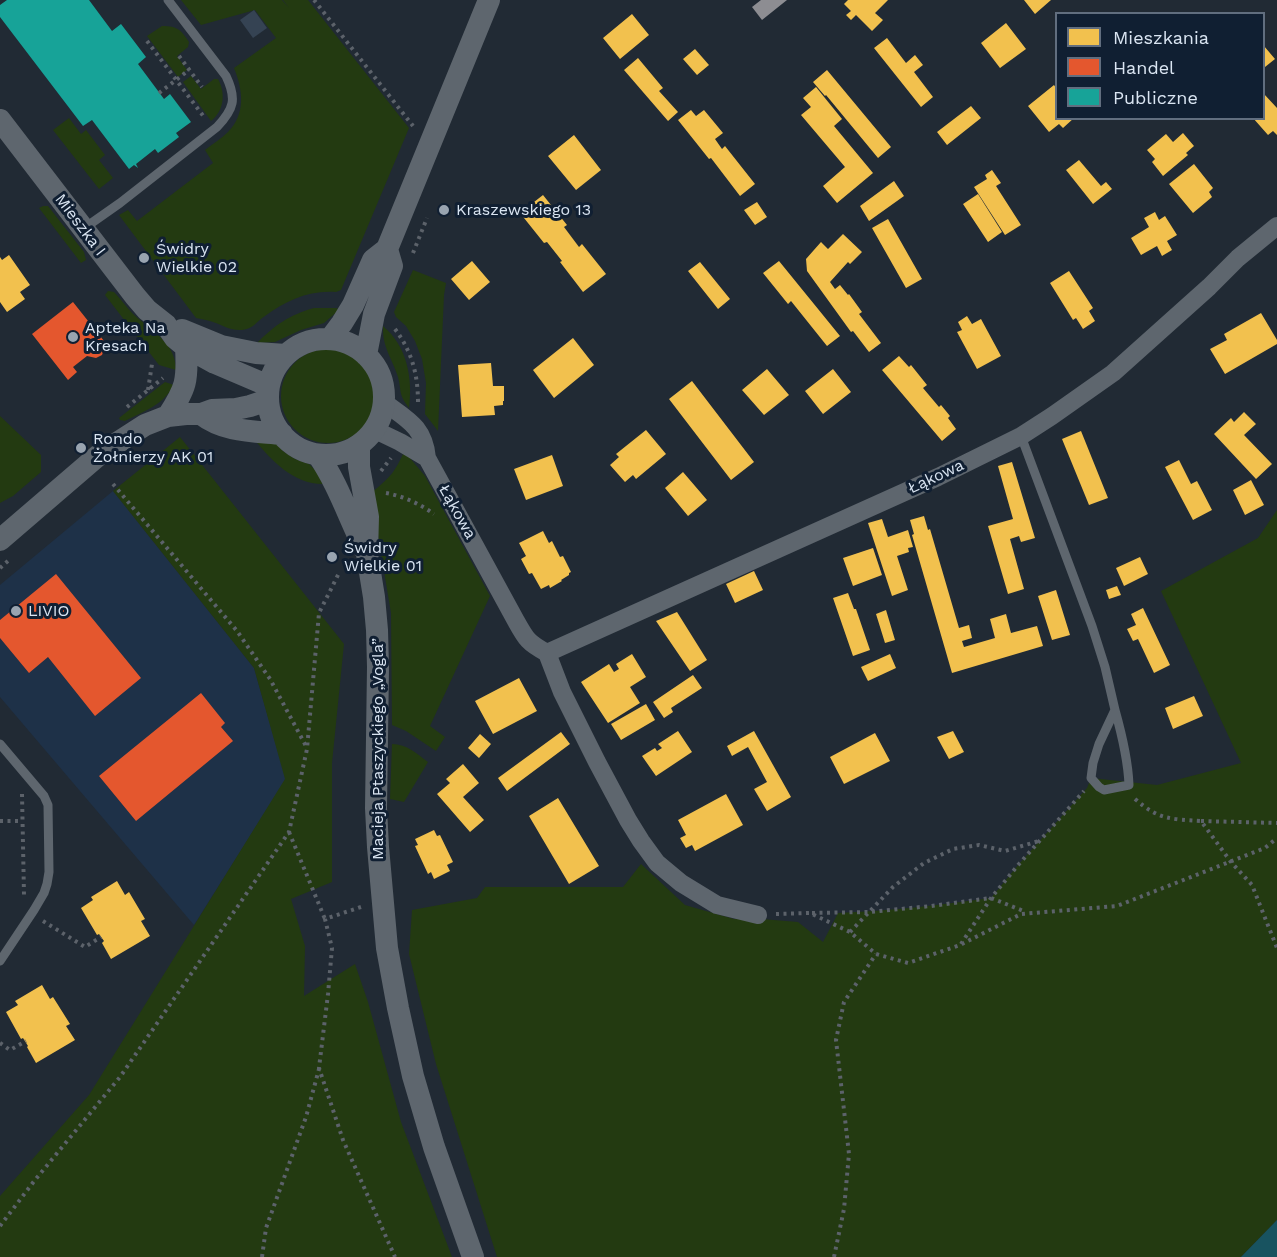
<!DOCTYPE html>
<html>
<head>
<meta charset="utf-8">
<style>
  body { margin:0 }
  #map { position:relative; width:1277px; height:1257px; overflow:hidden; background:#212a34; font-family:"Work Sans",sans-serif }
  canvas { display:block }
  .legend { position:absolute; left:1055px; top:12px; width:210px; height:108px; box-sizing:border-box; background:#101f32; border:2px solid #616e7f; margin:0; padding:8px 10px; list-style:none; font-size:18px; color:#dae5f2 }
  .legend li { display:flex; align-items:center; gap:12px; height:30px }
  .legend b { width:30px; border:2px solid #616e7f }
</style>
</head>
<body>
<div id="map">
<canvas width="1277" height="1257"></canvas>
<ul class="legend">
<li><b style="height:16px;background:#f2c14e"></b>Mieszkania</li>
<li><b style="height:16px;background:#e4572e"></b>Handel</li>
<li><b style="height:16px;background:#17a398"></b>Publiczne</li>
</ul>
</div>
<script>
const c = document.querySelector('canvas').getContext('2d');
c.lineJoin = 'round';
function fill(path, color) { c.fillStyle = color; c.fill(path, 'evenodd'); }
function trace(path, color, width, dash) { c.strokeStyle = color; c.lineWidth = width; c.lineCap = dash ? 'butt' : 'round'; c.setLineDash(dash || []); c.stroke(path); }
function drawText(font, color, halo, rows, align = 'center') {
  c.font = font + ' "Work Sans",sans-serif'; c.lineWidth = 6; c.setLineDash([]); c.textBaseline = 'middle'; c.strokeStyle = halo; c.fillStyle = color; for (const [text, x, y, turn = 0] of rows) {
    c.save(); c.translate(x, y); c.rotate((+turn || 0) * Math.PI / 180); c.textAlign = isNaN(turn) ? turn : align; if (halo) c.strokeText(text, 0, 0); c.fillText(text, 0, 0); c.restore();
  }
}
fill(new Path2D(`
  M113,491L254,668L286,779L194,925L0,697V585Z`), '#1e3148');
fill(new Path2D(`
  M181,0H282L289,8L283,0H308L409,128L341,290L336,292C309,290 287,300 265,316C256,322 253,329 242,330C229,331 221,324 210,321C206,320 201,319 196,318L119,215L128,210L137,221L213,163L205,150C212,144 221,139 228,132C246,114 243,90 234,68L276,38L255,10L201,25Z
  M162,26C178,26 181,30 189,42L188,47L177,56L187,70L178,77L147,36Z
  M191,76L201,89L214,79H218C226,93 224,111 211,121L183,82Z
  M69,118L81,134L86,130L105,155L99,160L113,178L99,189L53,130Z
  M43,206H48L84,252L86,260L81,263L39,208Z
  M413,270L446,283L444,295L438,431L425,414L426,383L422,359L415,341L406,326L396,317L394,312Z
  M108,291L114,292C121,299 126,307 133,314C151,330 176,343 176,370L159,365L105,295Z
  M314,308H335L340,309L324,323L301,330L275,342L257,343C275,325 289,315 314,308Z
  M383,326C407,346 413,378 409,408C398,393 402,393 398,377C392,358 382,347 383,326Z
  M281 396a47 47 0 1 1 94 0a47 47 0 1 1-94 0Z
  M165,382L174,385C162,406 146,410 125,421L120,420L119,418Z
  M0,416L41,455V472L13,496L0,503Z
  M180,437L344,644L332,763V882L291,899L305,946L304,996L355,964L368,1002L401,1122L452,1257H0V1196L89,1095L285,779L254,668L113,491Z
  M254,439L276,443L283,451L295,459L309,464L316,471L323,484C293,484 271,460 254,439Z
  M403,454L409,457L425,476L490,596L430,726L445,737L436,751L406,731L392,725L391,613L371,493C388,479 394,474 403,454Z
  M1277,510V1220L1241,1257H497L436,1064L409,954L412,910L477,898L485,887H623L641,864L685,905L734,919H762L798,922L823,942L838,913C890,911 940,905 991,898L1019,864L1087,788L1091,778L1157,785L1241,763L1161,591L1258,538Z
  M392,744C407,744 417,754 428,762L404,802L390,799Z`), '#233a11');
fill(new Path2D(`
  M1277,1220V1257H1241Z`), '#185360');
fill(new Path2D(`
  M848,0H888L875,13L883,20L872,31L856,15L851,20L846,15L851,11L844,4Z
  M1024,0H1051L1035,14Z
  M632,14L649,35L620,59L603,38Z
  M1006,23L1026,49L1000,68L981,43Z
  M887,38L906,63L915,55L923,65L914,72L933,97L921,107L874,48Z
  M1264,46L1275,59L1265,67L1264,66Z
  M695,49L709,65L697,75L683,59Z
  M638,58L663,88L659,91L678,112L668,121L624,70Z
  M827,70L891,147L878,158L826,95L825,96L813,82Z
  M1054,85L1056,88V118H1074L1063,128L1059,124L1049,132L1028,106Z
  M816,87L842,119L834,126L873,173L837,203L823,186L845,167L801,115L811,107L803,98Z
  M1264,94L1277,108V135L1273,131L1268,135L1253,118H1264Z
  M971,106L981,118L947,145L937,132Z
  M691,110L696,116L704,110L723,133L715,139L722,149L725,146L755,184L740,196L711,158L709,159L678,120Z
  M1183,133L1194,146L1186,153L1188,155L1163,176L1152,162L1155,159L1147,150L1166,134L1173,142Z
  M574,135L601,170L576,190L548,156Z
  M1079,160L1101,186L1106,182L1112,189L1093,204L1066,170Z
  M1194,164L1213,188L1209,192L1212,197L1193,213L1169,184Z
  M992,170L1001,183L996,186L1021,225L1005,235L974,187L987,179L985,175Z
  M894,181L904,196L869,221L860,206Z
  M978,194L1002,232L988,242L963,204Z
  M543,195L567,225L564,227L579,247L582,244L606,274L583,292L560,262L562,261L547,242L544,243L520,213Z
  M757,202L767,217L755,225L744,210Z
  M1155,212L1159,220L1165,216L1177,235L1167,241L1172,250L1162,256L1157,246L1141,255L1131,238L1149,227L1144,218Z
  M888,219L922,279L906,288L872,228Z
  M843,234L862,252L850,264L848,262L830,282L835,289L840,285L848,295L849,294L862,312L859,314L881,343L869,352L853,331L851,332L807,271L806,259L821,242L828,249Z
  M9,255L30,285L20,292L25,299L7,312L0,302V257L2,260Z
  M472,261L490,282L469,300L451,279Z
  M779,261L840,336L827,346L791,301L788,304L763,273Z
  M700,262L730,299L718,309L688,271Z
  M1069,271L1093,308L1089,311L1095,321L1083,329L1076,318L1073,320L1050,283Z
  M1261,313L1277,340V344L1225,374L1210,349L1227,340L1224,334Z
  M967,316L972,324L981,319L1001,356L977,369L957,332L962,330L958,322Z
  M573,338L594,365L554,398L533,370Z
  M899,356L909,367L911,365L927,385L923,388L939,407L941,405L950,416L948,418L956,429L942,441L882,370Z
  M491,363L493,386H504V401H503V405L494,406L495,415L462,417L458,365Z
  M767,369L789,395L764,415L742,390Z
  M833,369L851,392L823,414L805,391Z
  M692,381L754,462L731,480L669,399Z
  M1244,412L1256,424L1244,435L1272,464L1256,479L1214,434L1231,418L1234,422Z
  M646,430L666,454L636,479L633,475L625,482L610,465L619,457L616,454Z
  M1081,431L1108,498L1089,505L1062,439Z
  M552,455L563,486L526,500L514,469Z
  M1179,460L1191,484L1197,481L1212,510L1193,520L1165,467Z
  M1012,462L1035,538L1021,542L1019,536L1010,539L1024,589L1008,594L988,526L1013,519L998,466Z
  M683,472L707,500L688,516L665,488Z
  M1251,480L1264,505L1245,515L1233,490Z
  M924,516L928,530L930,529L959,628L969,625L972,638L962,641L964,647L995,638L990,619L1006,614L1011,633L1037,626L1043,646L952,673L912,535L914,534L910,520Z
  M882,519L888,537L908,530L913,547L908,548L909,552L897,556L908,590L892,596L868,523Z
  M543,531L549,543L552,541L560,557L563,556L571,572L569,573V575L561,580L562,581L550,588L549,585L541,589L532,573L529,574L521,559L526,556L519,543Z
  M873,548L882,575L853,586L843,558Z
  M1140,557L1148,574L1124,586L1116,568Z
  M754,571L763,590L735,603L726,584Z
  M1117,586L1121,595L1109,599L1106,590Z
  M1056,590L1070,635L1052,640L1038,596Z
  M848,593L854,609H856L870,650L853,656L833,598Z
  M1143,608L1170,665L1154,673L1138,639L1133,641L1127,629L1136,625L1131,614Z
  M886,610L895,640L885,643L876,614Z
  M677,612L707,660L690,671L656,621Z
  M632,654L646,677L630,687L640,703L608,723L581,682L609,664L614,672L619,669L616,664Z
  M890,654L896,668L868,681L861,667Z
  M693,675L702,688L671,708L673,712L664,718L653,702Z
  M519,678L537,711L493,734L475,701Z
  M1194,696L1203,716L1173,729L1165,708Z
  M646,704L655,720L621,740L611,724Z
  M678,731L692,752L656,776L642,756L655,748L657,751L662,748L658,744Z
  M754,731L791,797L767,811L754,789L767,782L748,747L732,756L727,746Z
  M953,731L964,752L949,759L937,737Z
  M561,732L570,744L507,791L498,778Z
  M875,733L890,761L844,784L830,757Z
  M480,734L491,744L479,758L468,748Z
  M463,764L479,783L463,797L484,820L470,832L437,794L450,783L446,779Z
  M726,794L743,825L695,851L692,845L686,848L680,838L686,835L678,820Z
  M558,798L599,866L569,884L529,816Z
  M434,830L437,836L440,835L453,862L447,865L450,871L434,879L431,872L428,874L415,846L418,845L415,839Z
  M117,881L125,895L129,892L145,919L141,921L150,936L111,959L102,943L104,941L99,934L97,935L81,908L93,900L91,897Z
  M42,985L50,999L53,997L70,1024L66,1026L75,1040L36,1063L27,1047L28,1046L23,1038L21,1039L6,1012L18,1005L15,1001Z`), '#f2c14e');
fill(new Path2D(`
  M73,302L104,341L105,346L102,355L96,358L87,356L73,367L77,372L68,380L32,334Z
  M56,574L141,678L95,716L48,657L29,673L0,638V620Z
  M201,693L225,723L221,727L233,741L136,821L99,776Z`), '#e4572e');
fill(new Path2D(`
  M7,0H89L112,31L121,24L146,57L138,64L164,99L170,94L191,122L176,133L179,137L158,153L155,149L136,164L138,168L134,165L129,169L92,120L83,126L0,17V5Z`), '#17a398');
fill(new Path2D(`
  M761,0H787L762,20L752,7Z`), '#8d8d92');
fill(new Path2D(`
  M254,10L267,28L253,38L240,20Z`), '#354353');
trace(new Path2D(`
  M314,0L413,126
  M147,41L204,117
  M179,56L202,87
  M159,93L189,70
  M413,253L427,218
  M395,329C412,352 418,374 418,403
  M148,390L152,364
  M127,407L163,378
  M381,471L391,458
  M113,484L237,631L270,679L307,748
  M386,493C403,496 420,504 434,514
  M0,568L8,561
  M22,794L24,895
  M1135,799C1159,820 1171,819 1201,821L1231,862L1252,885L1277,948
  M0,821H22
  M1201,821L1277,823
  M289,832L325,919
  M361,907L325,919L332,948L328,994L319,1068L343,1140L395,1257
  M812,913L870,912L931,906L991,898L1026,912
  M776,914L810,913L850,932L876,954L908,963L960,945L1021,914L1117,906L1265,848L1277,838
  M43,921L85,947L101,937
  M850,932L893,887L924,863L953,849L979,845L1005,851L1039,841
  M961,944L991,898L1019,864L1084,791
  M0,1043L10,1050L26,1041
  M0,1226L35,1180L120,1077L289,832L307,749L319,613L340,571
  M262,1257L266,1228L306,1117L319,1069
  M834,1257L844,1209L849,1154L836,1040L844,1002L876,954`), '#5c626a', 4, [3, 4.5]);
trace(new Path2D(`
  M83,229L120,203L217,127C234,109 237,99 226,76L168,0
  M1021,436L1092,626L1105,667L1115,710L1099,744L1093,763L1091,778L1099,787L1104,790L1129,785C1128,759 1122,735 1115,710
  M0,744L44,796L48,805L49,872L47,884L44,893L34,910L0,961`), '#5e666e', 9);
trace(new Path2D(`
  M385,403C408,420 424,427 427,458L516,621C526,639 528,643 547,653L938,477L1021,436L1052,416L1113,373L1209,287L1238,258L1277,226
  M375,430L400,442L427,458
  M547,653L562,692L597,762L628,820L641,841L657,863L681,883L717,905L758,915`), '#5e666e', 18);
trace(new Path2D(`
  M0,120L135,296L147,310L166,325L175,338L186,347L215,363L269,386
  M182,330L221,346L256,353L286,355
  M268 397a58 58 0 1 1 116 0a58 58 0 1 1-116 0Z
  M330,339L342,323L353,305L373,260L387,249L489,0
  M366,355L374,314L392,266L387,249
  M201,414C224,432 253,431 282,434
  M168,416C186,388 188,381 186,347
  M359,446V467L368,517L367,554L374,597L377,630L378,667L376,808L378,847L387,948L398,1008L413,1076L434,1147L473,1257
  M318,455C338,484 349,518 365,550
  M0,540L100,454L145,425L168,416L186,414H201L212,410L236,409L250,406L268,400`), '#5e666e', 22);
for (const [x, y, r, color] of [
  [444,210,6,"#99a4b0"],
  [144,258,6,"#99a4b0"],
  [73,337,6,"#99a4b0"],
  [81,448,6,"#99a4b0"],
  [332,557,6,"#99a4b0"],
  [16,611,6,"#99a4b0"]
]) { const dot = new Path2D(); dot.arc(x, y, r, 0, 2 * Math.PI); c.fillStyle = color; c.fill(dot); trace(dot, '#101f32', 2); }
drawText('16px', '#dae5f2', '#101f32', [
  ["Kraszewskiego 13",456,210],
  ["Świdry",156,249],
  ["Wielkie 02",156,267],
  ["Apteka Na",85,328],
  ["Kresach",85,346],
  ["Rondo",93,439],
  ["Żołnierzy AK 01",93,457],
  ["Świdry",344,548],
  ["Wielkie 01",344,566],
  ["LIVIO",28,611]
], 'left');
drawText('16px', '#dae5f2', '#101f32', [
  ["Mieszka I",80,225,53],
  ["Łąkowa",936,477,-25],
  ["Łąkowa",457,512,61],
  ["Macieja Ptaszyckiego „Vogla”",378,749,-90]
]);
</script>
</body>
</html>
